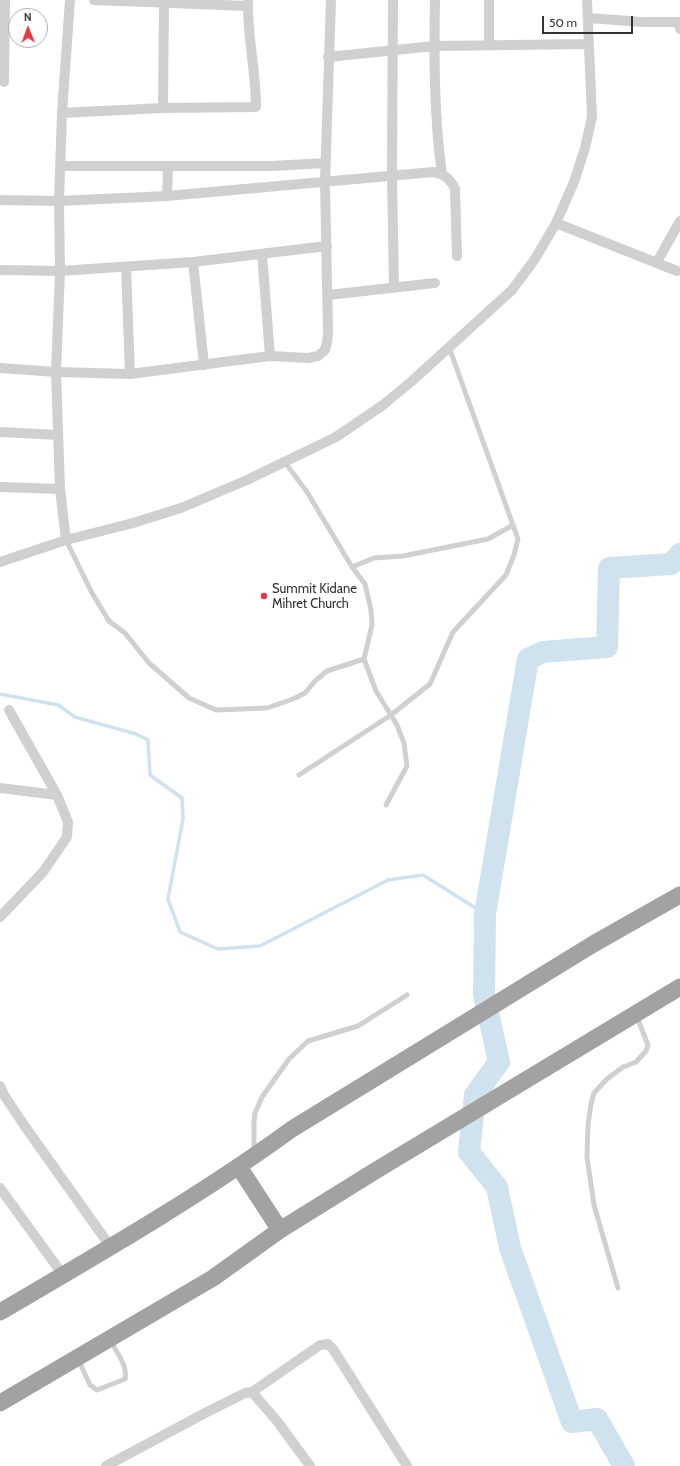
<!DOCTYPE html>
<html>
<head>
<meta charset="utf-8">
<style>
  body { margin:0 }
  #map { position:relative; width:680px; height:1466px; overflow:hidden; background:#fff; font-family:Cabin,sans-serif }
  canvas { display:block }
  .north { position:absolute; left:8px; top:8px; width:40px; height:40px; box-sizing:border-box; background:#fff; border:1px solid #adadad; border-radius:50%; rotate:359deg; font-size:11px; font-weight:700; line-height:16px; text-align:center; color:#333 }
  .north::after { content:''; display:block; margin:auto; width:14px; height:18px; background:#e63946; clip-path:polygon(50% 0,100% 100%,50% 72%,0 100%) }
  .scale { position:absolute; left:542px; top:16px; width:91px; height:18px; box-sizing:border-box; border:2px solid #333; border-top:0; padding-left:5px; font-size:12px; line-height:14px; white-space:nowrap; color:#333; -webkit-text-stroke:3px #fff; paint-order:stroke }
</style>
</head>
<body>
<div id="map">
<canvas width="680" height="1466"></canvas>
<div class="north">N</div>
<div class="scale">50 m</div>
</div>
<script>
const c = document.querySelector('canvas').getContext('2d');
c.lineJoin = 'round';
function trace(path, color, width, dash) { c.strokeStyle = color; c.lineWidth = width; c.lineCap = dash ? 'butt' : 'round'; c.setLineDash(dash || []); c.stroke(path); }
function drawText(font, color, halo, rows, align = 'center') {
  c.font = font + ' Cabin,sans-serif'; c.lineWidth = 4; c.setLineDash([]); c.textBaseline = 'middle'; c.strokeStyle = halo; c.fillStyle = color; for (const [text, x, y, turn = 0] of rows) {
    c.save(); c.translate(x, y); c.rotate((+turn || 0) * Math.PI / 180); c.textAlign = isNaN(turn) ? turn : align; if (halo) c.strokeText(text, 0, 0); c.fillText(text, 0, 0); c.restore();
  }
}
trace(new Path2D(`
  M0,694L58,705L75,717L136,734L148,740L150,775L182,798L183,819L168,899L180,932L218,949L260,946L388,880L423,875L485,914`), '#cfe2ee', 3.5);
trace(new Path2D(`
  M624,1466L597,1419L572,1422L510,1248L497,1187L469,1152L475,1095L499,1062L484,995L485,914L528,659L543,652L607,647L609,568L671,564L680,554`), '#cfe2ee', 22);
trace(new Path2D(`
  M284,461L307,492L352,567L365,584L371,610L372,625L364,659L376,691L397,725L404,743L407,766L386,805
  M66,540L92,593L109,621L125,633L149,663L189,698L216,710L267,708L293,699L305,693L315,681L327,671L364,659
  M352,567L374,558L403,556L488,539L513,525L449,347
  M299,775L391,715L430,684L453,632L506,575L514,555L518,539L513,525
  M254,1152V1122L255,1113L262,1097L289,1059L308,1041L358,1026L407,995
  M618,1288L594,1205L587,1157L588,1125L591,1104L594,1093L607,1079L623,1067L636,1062L646,1051L648,1045L637,1017
  M78,1359L90,1385L97,1390L125,1379C128,1366 116,1351 110,1340`), '#d0d0d0', 5);
trace(new Path2D(`
  M94,0L248,6
  M393,0L392,176L394,287
  M435,0C434,57 434,118 442,174
  M489,0V45
  M588,18L643,22H678L680,29
  M328,57L434,46L589,44
  M4,82L5,0
  M163,108L164,3
  M62,113L163,108L256,107C256,71 247,36 248,0
  M61,166H271L326,163
  M167,196L168,167
  M0,200L59,201L167,196L433,172C444,174 450,178 455,189L457,256
  M556,223L677,271
  M262,254L270,356
  M193,262L204,365
  M657,262L680,221
  M126,267L130,374
  M0,270L60,271L193,262L327,246
  M328,295L435,283
  M0,368L56,372L130,374L270,356L308,358L318,356L325,350L327,343L328,334L325,181L331,0
  M0,432L58,435
  M0,487L60,489
  M66,540L60,489L56,372L60,271L59,201L62,113L70,0
  M0,562L66,540L133,523L181,508L247,480L336,437L383,405L412,381L512,290L535,259L556,223L574,182L585,148L592,117L587,0
  M0,788L57,795
  M0,917L43,872L67,837L68,822L57,795L9,710
  M0,1086L4,1095L26,1128L110,1246
  M0,1188L63,1275
  M252,1392L277,1421L310,1466
  M106,1466L207,1412L245,1393L252,1392L320,1345L328,1344L333,1349L407,1466`), '#d0d0d0', 10);
trace(new Path2D(`
  M239,1167L280,1230
  M0,1312C99,1254 200,1196 292,1129L595,943L680,895
  M0,1403L213,1278L280,1230L375,1171L680,987`), '#a2a2a2', 17);
for (const [x, y, r, color] of [
  [264,596,4,"#e63946"]
]) { const dot = new Path2D(); dot.arc(x, y, r, 0, 2 * Math.PI); c.fillStyle = color; c.fill(dot); trace(dot, '#fff', 1.5); }
drawText('13px', '#333', '#fff', [
  ["Summit Kidane",272,589],
  ["Mihret Church",272,604]
], 'left');
</script>
</body>
</html>
